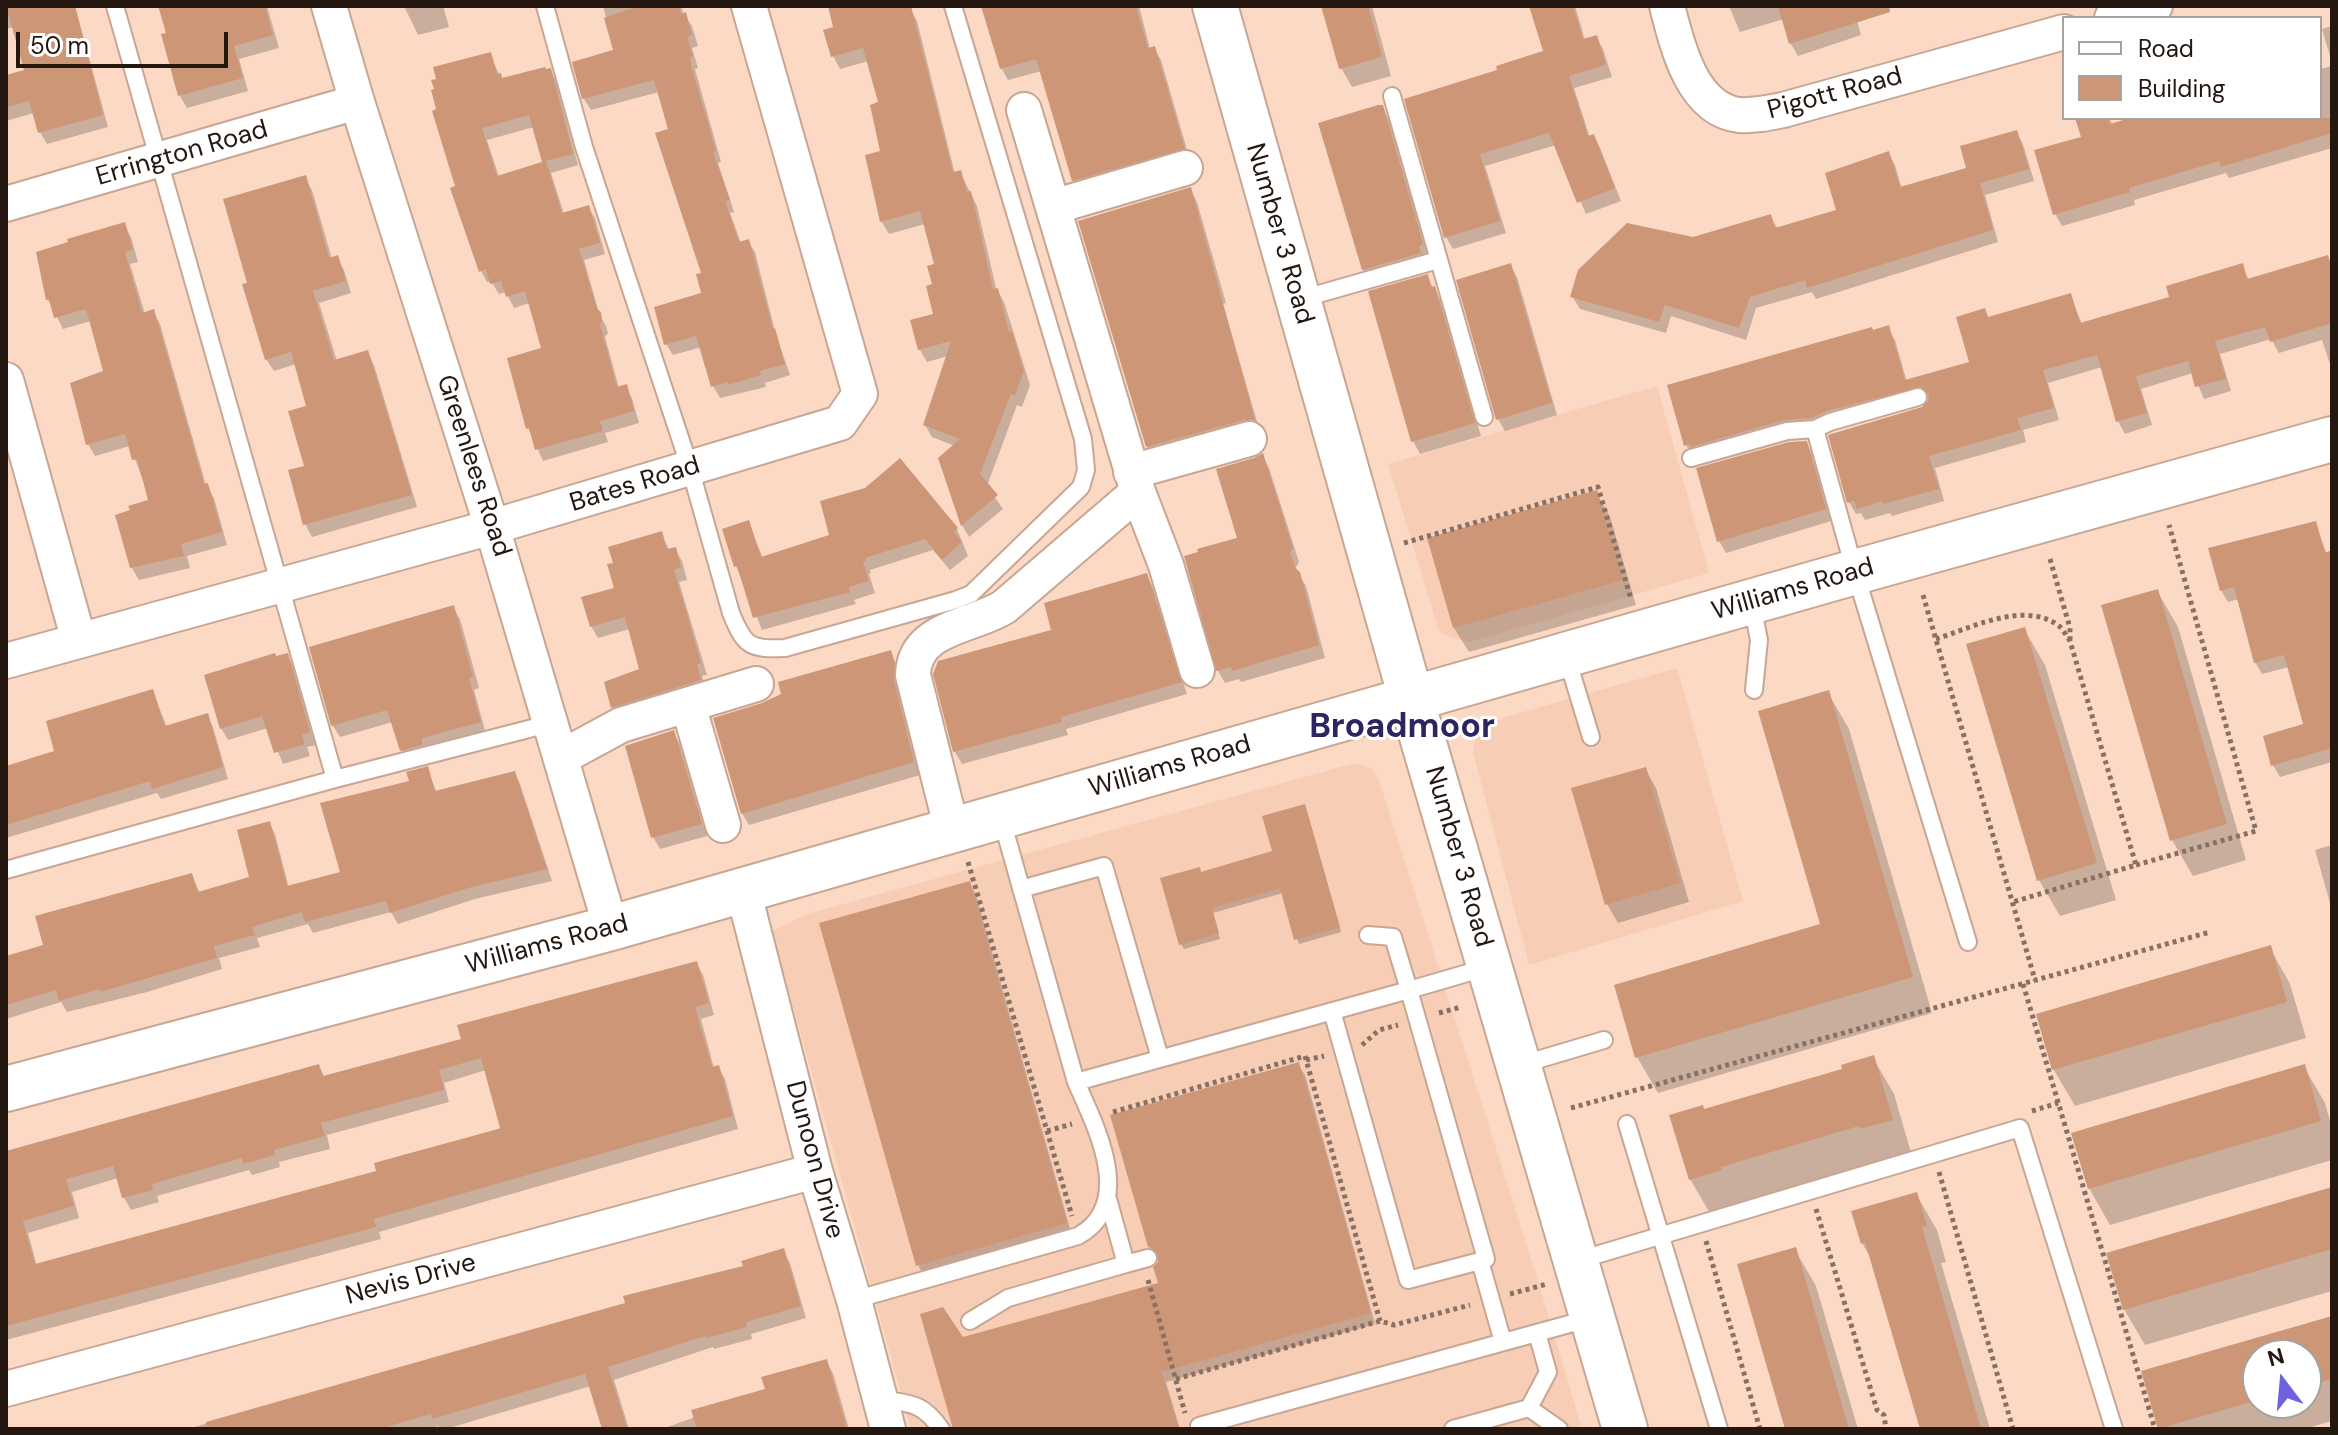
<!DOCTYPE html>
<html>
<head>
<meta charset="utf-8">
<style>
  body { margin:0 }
  #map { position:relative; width:2338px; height:1435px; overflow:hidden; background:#fcd9c5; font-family:"DM Sans",sans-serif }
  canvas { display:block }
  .frame { position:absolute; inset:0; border:8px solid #231710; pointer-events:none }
  .legend { position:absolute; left:2062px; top:16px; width:260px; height:104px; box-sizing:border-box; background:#fff; border:2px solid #a7a29f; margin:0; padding:10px 14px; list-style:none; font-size:24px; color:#231710 }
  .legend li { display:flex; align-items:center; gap:16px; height:40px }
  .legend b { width:40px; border:2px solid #a7a29f }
  .north { position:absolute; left:2242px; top:1339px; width:80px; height:80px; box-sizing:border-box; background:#fff; border:2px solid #a7a29f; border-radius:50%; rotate:344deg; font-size:22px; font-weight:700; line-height:32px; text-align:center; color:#231710 }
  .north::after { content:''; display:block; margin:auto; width:28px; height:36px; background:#6f62dd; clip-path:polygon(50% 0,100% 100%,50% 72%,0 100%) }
  .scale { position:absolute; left:16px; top:32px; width:212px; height:36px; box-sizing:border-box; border:4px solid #231710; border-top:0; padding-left:10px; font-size:24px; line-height:28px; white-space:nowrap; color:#231710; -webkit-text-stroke:6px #fff; paint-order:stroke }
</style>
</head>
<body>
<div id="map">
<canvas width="2338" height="1435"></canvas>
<div class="frame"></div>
<ul class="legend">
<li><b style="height:10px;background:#fff"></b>Road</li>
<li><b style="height:22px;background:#cd9676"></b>Building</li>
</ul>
<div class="north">N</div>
<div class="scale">50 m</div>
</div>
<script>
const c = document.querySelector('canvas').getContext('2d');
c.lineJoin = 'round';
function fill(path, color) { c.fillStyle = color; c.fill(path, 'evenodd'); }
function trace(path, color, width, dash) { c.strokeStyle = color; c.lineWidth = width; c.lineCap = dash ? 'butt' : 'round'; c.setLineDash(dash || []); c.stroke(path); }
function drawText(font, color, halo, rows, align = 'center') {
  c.font = font + ' "DM Sans",sans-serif'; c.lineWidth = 6; c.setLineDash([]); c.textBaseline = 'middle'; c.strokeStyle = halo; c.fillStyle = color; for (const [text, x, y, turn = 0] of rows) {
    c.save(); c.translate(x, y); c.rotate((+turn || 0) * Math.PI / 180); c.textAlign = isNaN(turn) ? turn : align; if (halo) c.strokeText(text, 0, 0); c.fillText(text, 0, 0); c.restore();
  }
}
fill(new Path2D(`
  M1657,386L1709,573L1470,642L1449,637L1439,631L1388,464Z
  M1677,668L1743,901L1529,965L1473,752L1475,740L1482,730L1502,718Z
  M1355,763L1373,769L1379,780L1539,1284L1582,1429H911L772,931L807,914Z`), '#f7cdb6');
fill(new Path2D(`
  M6,6H75L108,127L47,144L40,132L34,113L6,121V77L26,71L14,27L6,29Z
  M160,6H267L279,48L239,59L248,91L187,108L180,96Z
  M404,6H443L449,27L418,35Z
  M603,6H681L684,15L692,26L698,46L692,48L698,68L695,69L721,162L718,163L734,212L730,213L741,243L748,241L755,252L776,335L790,375L765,383L766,387L720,398L713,386L702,347L673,355L666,344L703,295L704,274L659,92L591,110L584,99L574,63L615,51Z
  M830,6L910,9L917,21L955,174L960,172L977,206L996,288L1004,302L1030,385L1022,407L1017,405L987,486L1003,509L969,537L962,525L940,459L955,446L932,437L925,425L948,356L927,362L920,350L912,322L936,315V265L925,224L889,234L882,222L868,156L882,152L880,104L869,61L840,69L833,56L835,29Z
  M983,6H1139L1150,49L1154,48L1161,60L1190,160L1080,191L1073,180L1042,71L1008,80L1002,69Z
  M1323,6H1372L1391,76L1352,87L1341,68Z
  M1531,6H1575L1585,40L1596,37L1603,49L1612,77L1574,88L1590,138L1593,136L1600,148L1621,201L1586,214L1556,145L1485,166L1506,233L1453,249L1446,237L1500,72L1545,52Z
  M1729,6H1853L1861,35L1798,56L1791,44L1784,19L1740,32Z
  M2332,26V63L2322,29Z
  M490,55L502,80L550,70L556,81L578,165L551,173L564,214L588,207L595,218L605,254L584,260L600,316L606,326L608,333L605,337L619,388L626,387L632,398L639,423L605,433L608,442L543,461L528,428L544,350L530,303L514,308L506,292L499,294L491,281L487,282L481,271L457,187ZM534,127L544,163L499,177L487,140Z
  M2332,66V148L2229,178L2226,173L2134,200L2135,205L2062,226L2055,214L2083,138L2077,118H2110L2112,125L2137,118H2320V69Z
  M1382,107L1389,120L1429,257L1370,282L1363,270Z
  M2016,132L2023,144L2034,181L1985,195L1998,242L1816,299L1812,292L1756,308L1746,340L1671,316L1666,333L1580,309L1572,296L1694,239L1770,216L1778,229L1838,211L1888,153L1895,165L1902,189L1969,169Z
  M305,178L312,190L332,259L337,258L344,270L351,293L319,303L337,361L367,352L374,365L417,507L312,537L305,524L308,407L296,364L274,371L266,359L249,284Z
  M1190,189L1197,202L1226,303L1223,304L1260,432L1154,459L1147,446Z
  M124,225L131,237L138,262L130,264L145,314L153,312L160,324L206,485L214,498L227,545L187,556L190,568L139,580L132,568L117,516L151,501L130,446L95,456L88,444L106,372L91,321L63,329L48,299Z
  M2327,258L2332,266V370L2322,340L2279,353L2271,339L2220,354L2231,391L2204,399L2193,373L2141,389L2152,425L2125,434L2118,421L2102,367L2048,383L2059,420L2023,430L2026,442L1935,468L1944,501L1892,516L1890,513L1865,520L1861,513L1856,514L1849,502L1931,400L1923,398L1693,457L1686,445L1873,332L1888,328L1895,340L1907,382L1971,364L1985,310L1989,319L2070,295L2082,324L2171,298L2242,266L2249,280Z
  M1510,265L1517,277L1557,415L1505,431L1498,419Z
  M1427,277L1441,301L1481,436L1420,454L1413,441L1370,293Z
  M1806,443L1813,455L1831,521L1726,553L1719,541Z
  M1262,456L1269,468L1299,562L1296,567L1298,573L1306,586L1325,658L1241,682L1239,679L1225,683L1218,671L1187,558L1239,539Z
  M1596,492L1610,517L1636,605L1469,652L1454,628Z
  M748,523L763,558L957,529L968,556L950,570L933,550L870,570L871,573L869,574L875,593L854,600L856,604L762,630L736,566Z
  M2315,524L2327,554L2332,553V762L2280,777L2273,765L2306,726L2289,667L2262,674L2255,662L2239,599L2228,602L2221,590Z
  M661,534L670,551L675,549L682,561L687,580L679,582L707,675L702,676L707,692L620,719L613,707L642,670L630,629L598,638L591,626L616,589Z
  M1146,575L1153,587L1187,694L1066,729L1068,735L962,764L955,752L936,674L1054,631Z
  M2157,591L2178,627L2246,860L2193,876L2172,840Z
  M453,608L460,619L479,688L474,690L486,734L408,762L402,750L393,722L340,737L333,726L311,648Z
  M2024,629L2045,665L2116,900L2060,916L2039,880L1969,645Z
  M890,652L901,677L900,694L920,775L749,825L742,813L763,705Z
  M287,655L294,667L316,745L307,747L310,756L283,764L268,728L228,740L221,728L276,658Z
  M152,691L167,727L207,715L213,727L228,779L161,799L157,793L6,838V768L57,753Z
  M1828,693L1849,729L1932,1013L1658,1093L1637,1057L1823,926Z
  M673,732L680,744L707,836L660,849L653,837Z
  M427,769L437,793L514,773L520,784L552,881L475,899L398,924L391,912L313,933L308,924L257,938L260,947L219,958L222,969L147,992L67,1012L61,1002L6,1019V958L45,946L191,875L200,893L252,878L269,823L275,834L289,888L342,874L412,782Z
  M1645,769L1656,788L1689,902L1618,923L1607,904Z
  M1307,812L1341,932L1299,944L1283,893L1213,913L1220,939L1184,949L1181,944L1202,874L1274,853Z
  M2332,845V910L2315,850Z
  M969,883L976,895L1072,1236L925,1278L918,1265Z
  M2270,948L2290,984L2306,1038L2075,1106L2054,1070L2038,1015Z
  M696,963L703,975L714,1015L701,1019L714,1068L718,1067L725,1079L738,1129L379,1232L381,1239L6,1340V1153L318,1066L325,1078L464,1041ZM486,1070L503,1129L378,1173L37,1266L28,1233L79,1218L72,1192L118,1178L124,1198L131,1210L159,1202L157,1196L249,1170L252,1175L280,1167L279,1162L330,1149L327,1135L449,1102L444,1083Z
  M1873,1058L1894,1094L1912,1156L1881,1162L1741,1203L1742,1207L1711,1215L1690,1179L1704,1111L1845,1070Z
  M1298,1065L1305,1075L1375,1324L1166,1382L1180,1429H955L962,1340L1160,1284V1259L1156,1258L1150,1246Z
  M2304,1067L2325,1103L2332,1128V1160L2110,1225L2089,1188Z
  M2332,1189V1291L2145,1345L2124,1309Z
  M1916,1194L1937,1230L1946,1262L1941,1263L1990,1429H1922L1872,1260L1862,1243Z
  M1795,1250L1816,1286L1858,1429H1787Z
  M783,1251L790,1263L806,1318L751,1334L752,1339L714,1349L713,1347L614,1380L629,1429H604L591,1386L446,1429H440L438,1426L428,1429H187L628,1304L745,1267Z
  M2332,1318V1421L2304,1429H2160L2144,1373ZM2258,1355H2306V1403H2258Z
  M826,1361L833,1373L849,1429H662L767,1391Z`), '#0003');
fill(new Path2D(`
  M6,6H75L103,115L38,133L29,101L6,107V75L24,70Z
  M158,6H265L273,35L234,46L243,78L178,96L161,34L166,33Z
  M639,6H679L681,14L686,12L692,35L687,36L693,56L690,57L692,69L716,151L713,152L730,200L725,201L739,242L749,239L773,329L775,328L785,364L760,371L761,375L728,385L727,382L711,387L696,336L664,345L654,307L701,293L696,274L701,273L655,133L668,129L654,80L582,99L572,62L613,50L604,18Z
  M828,6H911L953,172L961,170L967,192L971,191L993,289L998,288L1009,332L1012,331L1024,371L1015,395L1011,394L980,474L998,495L961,526L938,458L960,439L923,425L951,341L918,350L910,320L933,314L926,286L932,284L927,266L934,264L920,211L880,222L865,155L880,151L870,105L878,102L863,48L831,57L823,30L833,27Z
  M981,6H1136L1148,48L1155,46L1185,149L1072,181L1036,59L1000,69Z
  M1321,6H1368L1382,57L1339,69Z
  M1529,6H1573L1583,39L1597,35L1606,65L1569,76L1588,136L1594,134L1615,188L1577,203L1549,133L1480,154L1500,221L1444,238L1404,99L1497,70L1496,66L1543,51Z
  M1778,6H1889L1890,12L1789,44Z
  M491,52L497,74L501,73L502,78L545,67L546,69L551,68L573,154L546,161L562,213L589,205L600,243L579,249L597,309L601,312L602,321L600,325L617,387L627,384L634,411L600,421L603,431L535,450L529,428L526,429L507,358L541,348L525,291L506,297L501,281L490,284L486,269L479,272L450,188L455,186L432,111L436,109L431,90L434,89L431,80L436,79L433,67ZM529,115L542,162L497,176L482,128Z
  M1378,105H1383L1423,244L1419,246L1421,253L1362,270L1318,123Z
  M2075,118H2108L2110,124L2130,118H2332V133L2221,167L2219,161L2129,188L2130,192L2053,215L2034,150L2081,137Z
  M2017,130L2029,169L1980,183L1993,230L1807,288L1805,280L1750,297L1739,328L1665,305L1659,322L1570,297L1578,270L1627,223L1693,237L1771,214L1775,228L1836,210L1825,173L1889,151L1900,187L1966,168L1960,146Z
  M306,175L329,258L338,255L346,281L313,291L334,360L368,350L412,495L303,525L288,470L304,466L288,411L306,406L291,352L265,360L242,284L247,283L223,199Z
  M1191,187L1255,420H1244L1146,447L1078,221Z
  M125,222L133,250L125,252L142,313L154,309L204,484L208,483L222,532L181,544L184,556L130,568L115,515L130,510L128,506L148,500L137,459L132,460L125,434L86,445L70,383L103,371L86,309L54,318L49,300H46L36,252L68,242L67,239Z
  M2328,255L2332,269V323L2270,342L2265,327L2215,341L2226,379L2195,387L2188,361L2136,376L2147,413L2116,422L2097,355L2043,370L2054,408L2017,418L2021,430L1929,456L1939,489L1883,504L1882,501L1857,509L1854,501L1847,503L1828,435L1922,407L1928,400L1929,395L1921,387L1827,411L1812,418L1784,420L1690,447V444L1684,446L1667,385L1872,327L1873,330L1889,325L1905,380L1969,362L1956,317L1985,308L1988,317L2071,293L2080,323L2169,297L2166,286L2243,263L2247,279Z
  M1511,263L1552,403L1496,420L1456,280Z
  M1428,274L1431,287L1435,286L1475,423L1411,442L1368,291Z
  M1807,441L1826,509L1717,542L1696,468L1789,442Z
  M1263,453L1293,548L1290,553L1296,569L1300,572L1319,645L1232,671L1231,667L1216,671L1184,556L1198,552L1197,549L1237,538L1216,469L1254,458Z
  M900,458L958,528L954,532L962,542L942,560L925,539L865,558L866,561L863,562L869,581L849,587L850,592L753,618L737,566L734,567L722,529L749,520L761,557L829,535L820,501L865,488Z
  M1597,490L1623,580L1453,628L1427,538Z
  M2316,521L2325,553L2332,550V748L2271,766L2263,736L2303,724L2284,655L2254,663L2234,587L2220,591L2208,548Z
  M662,531L667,549L676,547L681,567L674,570L701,663L697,664L701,680L611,708L604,682L639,669L625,617L590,627L581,597L614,588L607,564L613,563L608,547Z
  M1147,573L1182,682L1061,717L1062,722L953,752L933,674L938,661L1051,630L1044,603Z
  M2158,589L2227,824L2170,841L2101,605Z
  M454,605L473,677L469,678L481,722L422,738V745L400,751L387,710L331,726L309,647Z
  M2025,627L2097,863L2037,881L1966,644Z
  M891,650L895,663L894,680L914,762L741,814L713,718L762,703L781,694L778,682Z
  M275,653L276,656L288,653L310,732L302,735L305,744L274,753L262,716L220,729L204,675Z
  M153,689L165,726L208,713L223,767L152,789L150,781L6,825V766L54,751L46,721Z
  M1829,690L1913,977L1635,1058L1614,985L1820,924L1758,711Z
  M674,730L702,824L651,838L625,746Z
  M428,766L435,791L515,771L547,869L468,888L390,913L386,901L305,922L302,912L252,927L255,935L214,946L217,958L100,992L99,989L59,1001L56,990L6,1005V956L43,945L35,916L192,873L198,892L249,877L237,830L270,821L287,886L340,872L320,803L409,781L406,772Z
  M1646,767L1680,883L1605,905L1571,788Z
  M1305,804L1340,927L1294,940L1280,888L1212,908L1219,933L1179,945L1160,878L1200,867L1201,872L1272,851L1262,816Z
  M970,881L1067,1223L916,1266L819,923Z
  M2271,945L2287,1002L2052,1070L2036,1014Z
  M697,961L709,1003L695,1007L712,1067L719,1065L733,1116L374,1219L376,1227L6,1326V1151L319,1064L323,1076L461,1039L457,1025ZM481,1058L500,1128L498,1129L374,1163L376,1171L35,1264L23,1221L74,1206L66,1179L113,1166L122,1198L153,1190L152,1184L242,1158L243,1164L275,1155L274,1150L325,1136L321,1123L444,1090L439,1070Z
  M1874,1055L1893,1120L1860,1129L1859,1126L1721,1167L1722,1170L1689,1180L1669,1115L1703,1105L1704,1109L1842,1069L1841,1065Z
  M1299,1062L1371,1313L1161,1372L1179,1429H953L920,1314L943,1307L963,1337L1158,1283L1153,1267L1158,1262V1254L1155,1250L1148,1247L1110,1115Z
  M2305,1064L2321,1121L2088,1189L2071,1133Z
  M2332,1187V1249L2123,1310L2106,1253Z
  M1917,1192L1927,1226L1922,1227L1981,1429H1920L1865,1242L1861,1244L1851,1211Z
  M1796,1247L1849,1429H1785L1737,1264Z
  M784,1248L801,1306L746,1322L747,1327L706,1338L705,1336L608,1367L627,1429H602L585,1374L432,1419L431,1414L379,1429H207L206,1422L625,1303L623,1296L743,1266L741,1261Z
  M2332,1316V1379L2306,1386V1355H2258V1400L2158,1429L2141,1371Z
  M827,1359L847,1429H697L691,1410L765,1389L761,1377Z`), '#cd9676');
const lane = new Path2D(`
  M115,6L335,779
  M545,6L584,147L690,468L731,613C744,645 749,650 785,648L956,600L971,594L1081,487L1086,470L1083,439L953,6
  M1392,96L1484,417
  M1301,299L1438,260
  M1815,429L1855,572L1968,942
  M1691,458L1787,431L1815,429L1830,422L1918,397
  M1752,605L1759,640L1754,690
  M1566,655L1591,737
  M6,870L335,779L552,723
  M1021,889L1104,866L1160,1058
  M1368,935L1393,937L1409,990L1488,967
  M1332,1011L1408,1280L1480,1261
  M1520,1065L1604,1040
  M1076,1082L1409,990L1486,1259L1480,1261L1503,1342
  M1627,1124L1719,1429
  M1576,1261L2020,1128L2114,1429
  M1126,1264L1148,1258
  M854,1300L1078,1236C1136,1204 1096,1127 1076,1082L1001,817
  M970,1321L1008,1298L1126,1264L1108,1199
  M880,1399C911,1404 922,1402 941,1429
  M1529,1408L1559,1429
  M1200,1429L1199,1426L1591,1318
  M1453,1429L1529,1408L1548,1372L1537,1333`);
const street = new Path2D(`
  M329,6L357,102L492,527L611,928
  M1667,6C1677,44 1691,109 1739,115C1755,116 1768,113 1783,110L2064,32
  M2112,18L2155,6
  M1024,110L1138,492L1166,565L1197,670
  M6,204L357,102
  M1053,207L1185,168
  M6,380L79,641
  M1131,472L1249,439
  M6,661L492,527L840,423L860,394L749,6
  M688,705L723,825
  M562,757L621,725L756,684
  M952,830L913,675C914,627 972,627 1004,607L1138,492
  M743,890L815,1171L854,1300L888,1429
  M6,1389L815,1171`);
const secondary = new Path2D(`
  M1215,6L1423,740L1625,1429
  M6,1089L611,928L1855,572L2332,439`);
trace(lane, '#c7a693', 20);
trace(street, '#c7a693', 38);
trace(secondary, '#c7a693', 48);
trace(new Path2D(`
  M1404,543L1598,487L1631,599
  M2050,559L2070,628V640
  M1923,595L2035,980
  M1936,639C1971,628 2025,600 2059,626C2063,629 2067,637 2070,641L2136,865L2013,902
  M968,862L1072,1216
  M2136,865L2256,831L2169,525
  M2023,984L2155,1429
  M1439,1013L1461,1007
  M1362,1045L1379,1030L1398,1025
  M1306,1060L1324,1056
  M1571,1108L2210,932
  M2032,1111L2058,1103
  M1113,1112L1305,1056L1380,1321
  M1047,1131L1072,1124
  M1939,1172L2013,1429
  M1816,1209L1877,1410L1884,1415L1886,1429
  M1706,1241L1760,1429
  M1148,1280L1185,1413
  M1510,1294L1547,1284
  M1176,1379L1380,1321L1394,1325L1470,1305`), '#887164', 5, [4, 4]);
trace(lane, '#fff', 16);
trace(street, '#fff', 34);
trace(secondary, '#fff', 44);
drawText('26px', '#231710', '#fff', [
  ["Pigott Road",1835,94,-15],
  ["Errington Road",182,154,-16],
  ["Number 3 Road",1279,234,74],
  ["Greenlees Road",473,466,72],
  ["Bates Road",635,485,-17],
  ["Williams Road",1793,590,-16],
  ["Williams Road",1170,767,-16],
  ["Number 3 Road",1458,857,74],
  ["Williams Road",547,945,-15],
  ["Dunoon Drive",814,1160,75],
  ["Nevis Drive",411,1280,-15]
]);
drawText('bold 34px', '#2c2660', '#fff', [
  ["Broadmoor",1402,728]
]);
</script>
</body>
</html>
